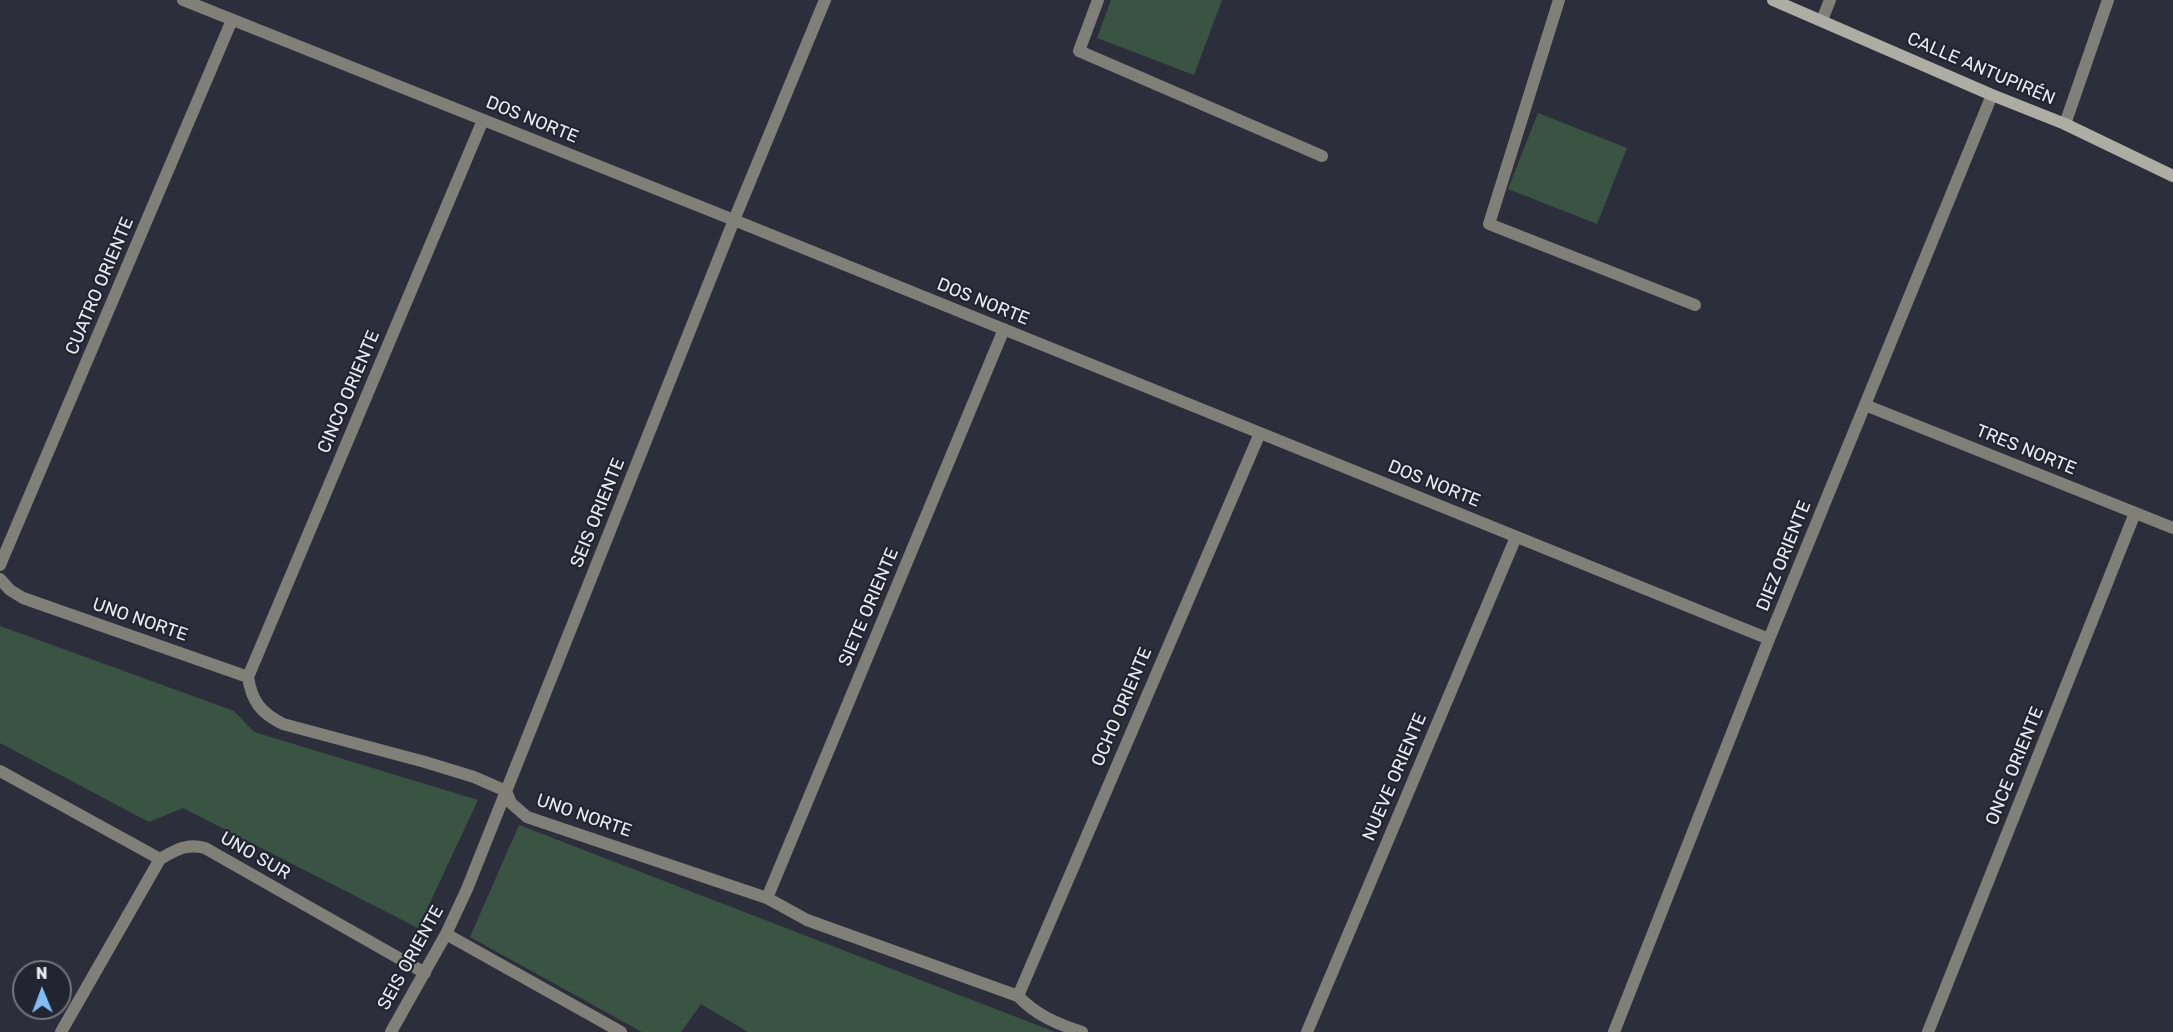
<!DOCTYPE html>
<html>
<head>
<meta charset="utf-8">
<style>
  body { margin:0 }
  #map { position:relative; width:2173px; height:1032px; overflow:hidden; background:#2c2f3b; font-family:Rubik,sans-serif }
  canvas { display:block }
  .north { position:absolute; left:12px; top:960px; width:60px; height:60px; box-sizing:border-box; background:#222530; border:2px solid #72747e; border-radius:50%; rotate:359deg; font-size:16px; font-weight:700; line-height:24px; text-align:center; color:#e9ebf3 }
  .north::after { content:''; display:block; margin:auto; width:21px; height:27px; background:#7ebdf9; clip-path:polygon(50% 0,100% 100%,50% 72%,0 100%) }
</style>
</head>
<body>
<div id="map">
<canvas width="2173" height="1032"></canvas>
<div class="north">N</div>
</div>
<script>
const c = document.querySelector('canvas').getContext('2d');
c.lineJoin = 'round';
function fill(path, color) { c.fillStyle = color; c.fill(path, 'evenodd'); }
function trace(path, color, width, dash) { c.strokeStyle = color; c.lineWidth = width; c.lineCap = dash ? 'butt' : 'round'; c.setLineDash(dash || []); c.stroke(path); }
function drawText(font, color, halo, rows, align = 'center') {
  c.font = font + ' Rubik,sans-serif'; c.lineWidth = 4.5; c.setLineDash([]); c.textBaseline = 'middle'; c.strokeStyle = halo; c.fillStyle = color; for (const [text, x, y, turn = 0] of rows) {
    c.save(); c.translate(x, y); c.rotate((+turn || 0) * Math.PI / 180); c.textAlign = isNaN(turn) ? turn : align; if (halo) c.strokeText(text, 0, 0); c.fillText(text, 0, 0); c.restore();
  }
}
fill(new Path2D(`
  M1111,0H1222L1194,75L1097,38Z
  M1538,113L1627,148L1597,224L1508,189Z
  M0,626L234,711L254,732L478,800L418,928L183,808L149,822L0,743Z
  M519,825L1055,1032H748L701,1004L681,1032H642L470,937Z`), '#3a5443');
trace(new Path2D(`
  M183,0L734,220L1769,639
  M1098,0L1079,51L1322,156
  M1559,0L1489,224L1695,305
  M1822,20L1830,0
  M2065,124L2108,0
  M1865,405L2173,528
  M0,565L232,20
  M0,579L10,590L23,598L248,677
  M248,677C252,702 261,713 283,724L425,762L474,777L506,791L511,803L527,817L767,898L807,920L1018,996C1036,1015 1057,1024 1082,1032
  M248,677L483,120
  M0,771L160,859
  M160,859C176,850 186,843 205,848L425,973
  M767,898L1004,329
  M446,934L621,1032
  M1018,996L1260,433
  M61,1032L160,859
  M391,1032L446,934L467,889L734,220L825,0
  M1307,1032L1516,537
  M1614,1032L1769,639L1992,95
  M1928,1032L2135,513`), '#808079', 12);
trace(new Path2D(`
  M1773,0L1992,95L2065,124L2173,176`), '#aeada3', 12);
drawText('18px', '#e9ebf3', '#222530', [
  ["CALLE ANTUPIRÉN",1981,69,23],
  ["DOS NORTE",532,120,22],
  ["CUATRO ORIENTE",100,286,-67],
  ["DOS NORTE",983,302,22],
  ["CINCO ORIENTE",349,392,-67],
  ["TRES NORTE",2026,450,22],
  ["DOS NORTE",1434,484,22],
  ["SEIS ORIENTE",598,513,-68],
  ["DIEZ ORIENTE",1784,556,-68],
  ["SIETE ORIENTE",869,607,-67],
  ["UNO NORTE",140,620,19],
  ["OCHO ORIENTE",1122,707,-67],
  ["ONCE ORIENTE",2015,766,-68],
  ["NUEVE ORIENTE",1395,777,-67],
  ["UNO NORTE",584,816,19],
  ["UNO SUR",255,856,30],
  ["SEIS ORIENTE",411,958,-61]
]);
</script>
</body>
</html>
